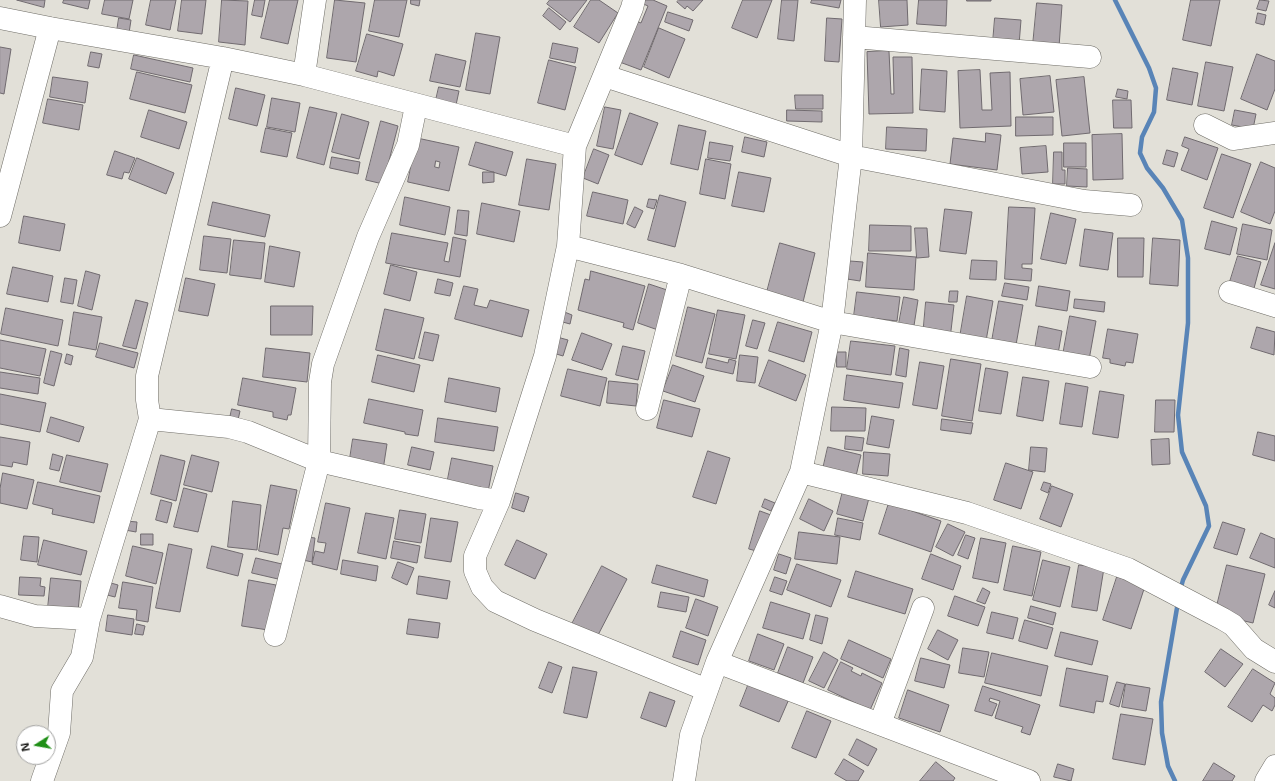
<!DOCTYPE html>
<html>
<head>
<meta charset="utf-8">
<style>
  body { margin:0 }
  #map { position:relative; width:1275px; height:781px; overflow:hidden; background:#e2e0d8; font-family:"Noto Sans",sans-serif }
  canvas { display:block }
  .north { position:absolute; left:16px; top:725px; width:40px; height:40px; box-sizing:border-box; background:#fff; border:1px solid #a3a3a2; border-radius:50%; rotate:259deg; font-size:11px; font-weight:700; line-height:16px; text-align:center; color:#1a1a17 }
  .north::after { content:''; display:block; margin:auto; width:14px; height:18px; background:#1f8f16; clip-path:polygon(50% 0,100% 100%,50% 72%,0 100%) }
</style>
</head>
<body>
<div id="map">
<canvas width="1275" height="781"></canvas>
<div class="north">N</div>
</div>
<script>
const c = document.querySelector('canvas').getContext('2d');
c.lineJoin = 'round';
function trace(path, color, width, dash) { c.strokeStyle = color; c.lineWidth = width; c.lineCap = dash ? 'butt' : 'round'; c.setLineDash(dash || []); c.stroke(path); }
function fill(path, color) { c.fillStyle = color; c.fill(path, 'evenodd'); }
trace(new Path2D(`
  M1115,0L1149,68L1156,88L1154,112L1142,137L1140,153L1147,168L1163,188L1182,220L1188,258V323L1178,415L1182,452L1206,506L1209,526L1183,580L1180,591
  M1175,781L1168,766L1162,733L1161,702L1178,602`), '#5884b7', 4.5);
const building = new Path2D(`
  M17,0H45L44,7Z
  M64,0H90L88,9L63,3Z
  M105,0H133L129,19L102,14Z
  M151,0H176L170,30L146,25Z
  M182,0H206L202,34L178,31Z
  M222,0L248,1L245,45L219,42Z
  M255,0H265L262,17L252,15Z
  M270,0H298L288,44L261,38Z
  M335,0L365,3L356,62L327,58Z
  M375,0H407L399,37L369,31Z
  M411,0H420L419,6L411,4Z
  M550,0H587L570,22L547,4Z
  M591,0H599L618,13L599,43L574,27Z
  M640,0H653L667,6L641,70L617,61L634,20L641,23L648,6L639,2Z
  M679,0H703L693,11L687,6L685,9L677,2Z
  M743,0H772L757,38L732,28Z
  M782,0H798L794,41L778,39Z
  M812,0H841L839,8L811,3Z
  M879,0H907L908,25L881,27Z
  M919,0H947L946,26L917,24Z
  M967,0H991V1H967Z
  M1191,0H1220L1211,46L1183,40Z
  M1260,0L1269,1L1266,11L1257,9Z
  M1037,3L1062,5L1059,47L1033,45Z
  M549,8L566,22L560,30L543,16Z
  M668,12L693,20L689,31L665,22Z
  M1258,13L1266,15L1264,25L1256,23Z
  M119,18L131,20L129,33L117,31Z
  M827,18L842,19L839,62L825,61Z
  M995,18L1021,20L1019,45L993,42Z
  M659,28L685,39L669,78L644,67Z
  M476,33L500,37L490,94L466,90Z
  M367,34L403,44L394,76L378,71L377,77L356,71Z
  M553,43L578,48L575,63L550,58Z
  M0,47L11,49L4,94L0,93Z
  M889,51L891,94H894L893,57H912L913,113L869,114L867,52Z
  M91,52L102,54L99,68L88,66Z
  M436,54L466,61L460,87L430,81Z
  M1257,54L1275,61V89L1267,110L1241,99Z
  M134,55L193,68L190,82L131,69Z
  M549,60L576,67L565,110L538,103Z
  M1206,62L1233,67L1224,111L1198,106Z
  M1173,68L1198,73L1192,105L1167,100Z
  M922,69L947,71L945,112L920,110Z
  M980,70L982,110H992L990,73L1010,72L1011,126L960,128L958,71Z
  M137,72L192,85L185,113L130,99Z
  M1050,76L1054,112L1023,115L1020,79Z
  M53,77L88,82L85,103L50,97Z
  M1084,77L1090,133L1062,136L1056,80Z
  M439,87L459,91L456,105L436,100Z
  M236,88L265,95L257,126L229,119Z
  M1118,89L1128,91L1127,99L1116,97Z
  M795,95H823V109H796Z
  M272,98L300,103L295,132L267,127Z
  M48,99L83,105L79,130L43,123Z
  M1113,100H1131L1132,128H1114Z
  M310,107L337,113L324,165L297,158Z
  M605,107L621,110L613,149L597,146Z
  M149,110L187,122L179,149L141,137Z
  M787,110L822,111V122L787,121Z
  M1235,110L1256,114L1253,129L1232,125Z
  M630,113L658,123L642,165L615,155Z
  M342,114L369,122L359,159L332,152Z
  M1016,117H1053V135L1016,136Z
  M381,121L398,126L383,184L366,180Z
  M679,125L706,131L698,170L671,164Z
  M887,127L927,129L926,151L886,149Z
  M266,128L292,133L287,157L261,152Z
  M986,133L1001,135L997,170L950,164L953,138L985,142Z
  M1122,134L1123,179L1093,180L1092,135Z
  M745,137L767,142L764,157L742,152Z
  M1185,137L1218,148L1207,180L1181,170L1189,149L1182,146Z
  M417,138L459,147L449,191L408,182ZM436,161L440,162L439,168L435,167Z
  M476,142L513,152L506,176L469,165Z
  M710,142L733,146L730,161L708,158Z
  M1064,143H1086V167H1064Z
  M1046,146L1048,172L1022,174L1020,148Z
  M594,149L609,155L598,184L583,178Z
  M1167,150L1178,153L1174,167L1163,164Z
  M115,151L135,158L129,173L124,172L122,179L107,175Z
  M1054,152H1062V170H1065V184H1053Z
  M1222,154L1251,164L1233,218L1204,208Z
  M332,157L360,162L358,174L330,168Z
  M137,158L174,173L166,194L129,179Z
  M527,159L556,164L549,210L519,205Z
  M706,159L731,164L725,199L700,194Z
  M1261,162L1275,168V211L1270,224L1241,212Z
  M1068,168L1087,169V187L1067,186Z
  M483,172H494V182L483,183Z
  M739,172L771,178L764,212L732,206Z
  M593,192L628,200L623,224L587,216Z
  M660,195L686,202L675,247L648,240Z
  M405,197L450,207L445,235L400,225Z
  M649,199L657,200L654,209L647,207Z
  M213,202L270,215L265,237L208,225Z
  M482,203L520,211L514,242L477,234Z
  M635,207L643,211L635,228L627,224Z
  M1009,207L1035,208L1032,264H1022V268L1032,269L1031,281L1005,279Z
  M945,209L972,212L966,254L940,251Z
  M458,210L469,211L467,236L455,234Z
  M1051,213L1076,219L1066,264L1041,259Z
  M24,216L65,224L60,251L19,243Z
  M1212,221L1237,228L1230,255L1205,249Z
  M1243,224L1272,230L1267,260L1237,254Z
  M870,225L911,226V251H869Z
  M915,228H927L929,257L917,258Z
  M1085,229L1113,233L1108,270L1080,266Z
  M392,233L448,243L444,261L449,262L453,237L466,240L460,277L386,263Z
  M204,236L231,239L227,273L200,270Z
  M1118,238H1144L1143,277H1118Z
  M1153,238L1180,240L1178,286L1150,284Z
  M234,240L265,243L261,279L230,275Z
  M780,243L815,253L803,302L767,292Z
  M1275,243V289L1261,285Z
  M270,246L300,252L294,287L265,282Z
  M868,253L916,257L914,290L866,287Z
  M1238,256L1261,262L1253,292L1229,285Z
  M972,260L997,261L996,280L970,279Z
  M850,261L863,262L860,281L847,279Z
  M391,265L417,272L410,301L384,294Z
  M13,267L53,276L48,302L7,294Z
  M86,271L100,275L92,310L78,306Z
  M591,271L645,286L633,330L623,327L624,323L578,310L585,279L589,280Z
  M65,278L77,280L73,304L61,302Z
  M186,278L215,284L208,316L179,311Z
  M438,279L453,283L450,296L435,293Z
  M1005,283L1029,287L1027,300L1002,296Z
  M649,284L670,291L658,330L638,323Z
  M464,286L478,289L474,305L487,308L490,300L529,310L522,337L455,319Z
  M1039,286L1070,291L1067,311L1036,306Z
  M950,291H958L957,302H949Z
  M857,292L900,297L897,321L854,316Z
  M967,296L993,301L986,341L960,337Z
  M904,297L918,300L913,332L898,329Z
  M1075,299L1105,302L1104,312L1074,308Z
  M136,300L148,303L136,349L123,346Z
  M999,301L1023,305L1016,345L992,341Z
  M926,302L954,305L950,339L923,336Z
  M271,306H313L312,335H271Z
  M688,307L715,314L702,363L676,356Z
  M6,308L63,320L58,346L1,334Z
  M385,309L424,318L414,359L376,350Z
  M718,310L745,315L736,359L709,354Z
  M562,311L572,315L570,324L559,321Z
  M74,312L102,317L96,350L69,345Z
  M1070,316L1096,321L1089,360L1063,355Z
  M753,320L765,323L757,349L746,346Z
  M778,322L812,332L804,362L769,351Z
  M1039,326L1062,331L1058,354L1035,349Z
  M1257,327L1275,332L1274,355L1251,348Z
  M1108,329L1138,334L1133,363L1126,362L1125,366L1110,363V359L1103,358Z
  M425,332L439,335L433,361L419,358Z
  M582,333L612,344L602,370L572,360Z
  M557,337L568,340L563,356L553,353Z
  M0,340L46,349L40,376L0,368Z
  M851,341L895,346L891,375L847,369Z
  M100,343L138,353L134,368L96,357Z
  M623,346L645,351L638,380L616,375Z
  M266,348L310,353L307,382L263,377Z
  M900,348L909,350L906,377L896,375Z
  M51,351L62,354L54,386L44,383Z
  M837,352H846V367H837Z
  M67,354L73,356L71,365L65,363Z
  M378,355L420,365L414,392L372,382Z
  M740,355L758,357L755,383L737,381Z
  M708,358L728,363L729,359L736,361L733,374L706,368Z
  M951,359L981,364L972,421L942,416Z
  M769,360L806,375L796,401L759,386Z
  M920,362L944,366L937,409L913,405Z
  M673,365L704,376L695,402L663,391Z
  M986,368L1008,372L1001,414L979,411Z
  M568,369L607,378L600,406L561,396Z
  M0,372L40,378L38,394L0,388Z
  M847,375L903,383L899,408L844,400Z
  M1023,377L1049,381L1043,421L1017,416Z
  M243,378L296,388L291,415H288L287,420L273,417V412L238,405Z
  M449,378L500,388L496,412L445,402Z
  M609,381L638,384L636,406L607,403Z
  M1066,383L1088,387L1082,427L1060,424Z
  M1100,391L1124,395L1118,438L1093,434Z
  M0,394L46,403L40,432L0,424Z
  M369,399L423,410L418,436L405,434V432L364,423Z
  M664,400L700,409L692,437L657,428Z
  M1156,400H1175L1174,432H1155Z
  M832,407L866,408L865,431H831Z
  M232,409L240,411L238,420L230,418Z
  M872,416L894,420L889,448L867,444Z
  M51,417L84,427L79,442L47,432Z
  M438,418L498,427L494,451L435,442Z
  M942,419L973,423L971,434L941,430Z
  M1258,432L1275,436V461L1253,455Z
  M846,436L864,438L862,451L845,449Z
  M0,437L30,442L27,465L13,462L12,467L0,465Z
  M353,439L387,444L383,470L349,465Z
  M1169,439L1170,464L1152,465L1151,440Z
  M412,447L434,452L430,470L408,465Z
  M828,447L861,455L856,476L823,469Z
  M1031,447L1047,448L1045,472L1029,470Z
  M708,451L730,458L716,504L693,497Z
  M864,452L890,454L888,476L863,474Z
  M53,454L63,457L59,471L50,469Z
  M67,455L108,464L101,492L60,482Z
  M161,455L185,461L176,501L151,494Z
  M192,455L219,462L212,492L184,485Z
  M452,458L493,466L488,492L447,484Z
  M1006,463L1033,472L1021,509L994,500Z
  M3,473L34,480L27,509L0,503V489Z
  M38,482L100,496L94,523L52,514L53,509L33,504Z
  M1044,482L1051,484L1048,493L1041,490Z
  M271,485L297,490L289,529L283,528L278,555L259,551Z
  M1052,486L1073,494L1061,527L1040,519Z
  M184,488L207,494L198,532L174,527Z
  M843,491L869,498L863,521L837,514Z
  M516,493L529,497L524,512L512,508Z
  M765,499L775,503L771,511L762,507Z
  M809,499L833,511L824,531L800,519Z
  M161,500L172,503L167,523L156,520Z
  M233,501L261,505L257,550L228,547Z
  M326,503L350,508L337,570L312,564L315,551L324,553L326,543L318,542Z
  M889,503L941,521L931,552L879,534Z
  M400,510L426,514L421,543L395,539Z
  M760,511L771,515L760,552L749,549Z
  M366,513L394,518L386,559L358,553Z
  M431,518L458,522L451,562L425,558Z
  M838,518L863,523L860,540L835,535Z
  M126,521L137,522L136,532L125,530Z
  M1223,522L1245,529L1237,555L1214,548Z
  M948,524L965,532L953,556L936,547Z
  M799,532L840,537L837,564L795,559Z
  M1261,533L1275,539V568L1250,558Z
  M141,534H153V545H141Z
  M966,535L975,538L968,559L958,555Z
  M24,536L39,537L37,562L21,560Z
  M307,537L315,538L312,562L303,560Z
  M981,538L1006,543L998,583L973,578Z
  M44,540L87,551L81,575L38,565Z
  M517,540L547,554L535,579L505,565Z
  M394,541L420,546L417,563L391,558Z
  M169,544L192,549L180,612L156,608Z
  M133,546L163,553L156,584L126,576Z
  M212,546L243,554L238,576L207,568Z
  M1013,546L1041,552L1032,596L1004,590Z
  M779,554L791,558L786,574L774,570Z
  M931,554L961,566L953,590L922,579Z
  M256,558L282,564L278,579L252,573Z
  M343,560L378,566L376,581L341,574Z
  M1043,560L1070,567L1060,607L1033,600Z
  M398,562L414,568L407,585L392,578Z
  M797,564L841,580L831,607L787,590Z
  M657,565L708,580L704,597L652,583Z
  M1079,565L1104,568L1097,611L1072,607Z
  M1227,565L1265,574L1253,623L1215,614Z
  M602,566L627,579L597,637L572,624Z
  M856,571L913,589L905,614L848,597Z
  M419,576L450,581L447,599L417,594Z
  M20,577L41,578L40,586L45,587L44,596L19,595Z
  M775,577L787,581L782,595L770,591Z
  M1117,577L1145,586L1131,629L1103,620Z
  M51,578L81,581L78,611L48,608Z
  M249,580L276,585L268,630L242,626Z
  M123,582L153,587L148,622L136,620L137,610L119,608Z
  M111,583L118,585L115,597L107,595Z
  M983,588L990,592L985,604L977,601Z
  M1275,591V608L1269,605Z
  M661,592L689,597L686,612L658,607Z
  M955,596L985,607L978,626L948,616Z
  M696,599L718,607L708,636L686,628Z
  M771,602L810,614L803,639L763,628Z
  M1031,606L1056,613L1053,625L1028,618Z
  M992,612L1018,618L1013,639L987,633Z
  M108,615L134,619L132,635L106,631Z
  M816,615L828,618L822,644L810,640Z
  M409,619L440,623L438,638L407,634Z
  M1025,620L1053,628L1047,649L1019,641Z
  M137,624L145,626L143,635L135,634Z
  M938,630L958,640L948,660L928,649Z
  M681,631L706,640L698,665L673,657Z
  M1061,632L1098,641L1092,665L1055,656Z
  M758,634L784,644L774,670L749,661Z
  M849,640L891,659L883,678L841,659Z
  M788,647L813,657L803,683L778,673Z
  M963,648L989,652L984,677L959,673Z
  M1221,649L1243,664L1225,687L1205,672Z
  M824,652L838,660L824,688L809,681Z
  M992,653L1048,666L1041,696L985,683Z
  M921,658L950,665L944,688L915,681Z
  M549,662L562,667L552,693L539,688Z
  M841,662L853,668L851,671L861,676L862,673L882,683L870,710L828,690Z
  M573,667L597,672L587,718L564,713Z
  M1067,668L1108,676L1103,702L1096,701L1094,713L1060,706Z
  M1253,669L1275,683L1270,694L1275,698V705L1272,711L1263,705L1252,722L1228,707Z
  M1117,682L1125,684L1119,707L1110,704Z
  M749,683L789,699L779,722L740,706Z
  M1126,684L1150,688L1146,711L1122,707Z
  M983,686L1040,705L1030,735L1021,732L1023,727L995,718L1000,701L990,698L989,701L997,704L992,716L975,711Z
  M908,690L949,705L940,732L899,718Z
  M650,692L675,701L666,727L641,718Z
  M807,711L831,721L816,758L792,748Z
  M1121,714L1153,719L1145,765L1113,759Z
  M857,739L877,749L868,766L849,755Z
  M844,759L864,771L858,781H847L835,774Z
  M936,762L955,778L953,781H920Z
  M1214,763L1235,776L1232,781H1203Z
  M1058,764L1074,769L1071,781L1054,777Z`);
fill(building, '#ada6ac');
trace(building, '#706a6f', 1);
const minor = new Path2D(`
  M634,0L632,8L575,146L568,246L545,356L499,501L475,556V571L482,587L495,601L535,620L707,690
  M0,18L50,28L223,58L304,75L575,146
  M854,37L1090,57
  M304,75L315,0
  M605,76L851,156L1084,201L1131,205
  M1205,125L1233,139L1275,133
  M0,216L50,28
  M568,246L681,275L832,322L1090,367
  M1230,292L1275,306
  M647,409L681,275
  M150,419L229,427L248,432L319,461L479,498L499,501
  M801,472L967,513L1128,569L1223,619L1233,625L1254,649L1275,662
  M0,606L35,616L89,619
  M275,635L319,461L320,382L323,364L368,237L408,145L416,106
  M717,662L1029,781
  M880,724L923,608
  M42,781L59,733L62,691L82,657L89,619L150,419L147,400V376L223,58
  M684,781L691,735L717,662L801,472L832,322L851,156L855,0
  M1266,781L1275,766`);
trace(minor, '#6f6d67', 23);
trace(minor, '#fff', 22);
</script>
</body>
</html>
